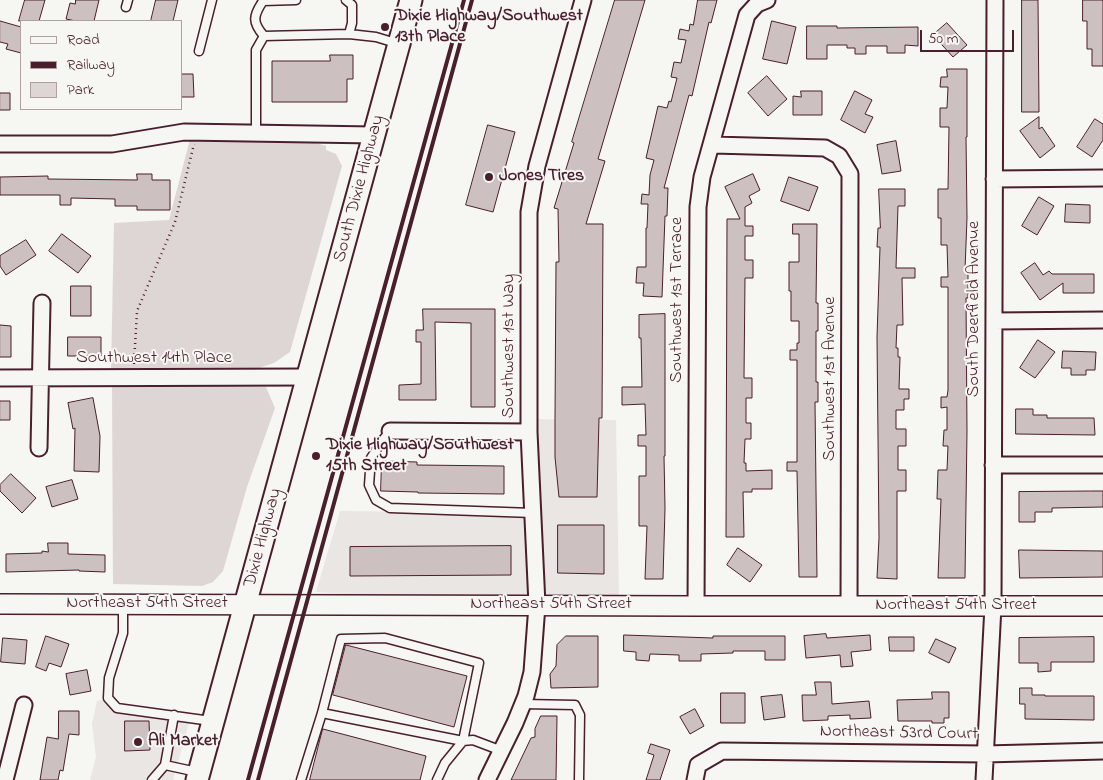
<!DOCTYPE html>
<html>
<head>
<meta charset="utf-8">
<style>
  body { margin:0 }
  #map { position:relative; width:1103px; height:780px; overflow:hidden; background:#f6f6f2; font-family:"Indie Flower",sans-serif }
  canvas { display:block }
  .legend { position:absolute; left:20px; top:20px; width:162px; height:90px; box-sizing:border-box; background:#f6f6f2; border:1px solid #b1a0a2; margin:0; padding:6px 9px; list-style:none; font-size:15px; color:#4a1f2b }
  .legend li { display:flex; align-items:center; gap:10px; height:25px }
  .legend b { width:25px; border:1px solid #b1a0a2 }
  .scale { position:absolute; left:920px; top:30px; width:94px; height:22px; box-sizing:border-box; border:2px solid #4a1f2b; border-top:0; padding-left:6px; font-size:15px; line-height:18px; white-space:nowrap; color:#4a1f2b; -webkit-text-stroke:4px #f6f6f2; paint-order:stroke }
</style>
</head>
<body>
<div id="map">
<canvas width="1103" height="780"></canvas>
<ul class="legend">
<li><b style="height:6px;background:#f6f6f2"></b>Road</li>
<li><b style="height:6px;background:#4a1f2b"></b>Railway</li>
<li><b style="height:14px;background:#ddd6d5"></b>Park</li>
</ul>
<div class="scale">50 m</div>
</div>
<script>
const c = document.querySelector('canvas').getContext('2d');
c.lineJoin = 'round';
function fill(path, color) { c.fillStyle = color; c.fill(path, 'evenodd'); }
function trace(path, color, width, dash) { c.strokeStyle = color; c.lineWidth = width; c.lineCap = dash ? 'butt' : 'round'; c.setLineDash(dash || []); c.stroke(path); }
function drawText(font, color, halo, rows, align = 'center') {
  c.font = font + ' "Indie Flower",sans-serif'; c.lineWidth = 4; c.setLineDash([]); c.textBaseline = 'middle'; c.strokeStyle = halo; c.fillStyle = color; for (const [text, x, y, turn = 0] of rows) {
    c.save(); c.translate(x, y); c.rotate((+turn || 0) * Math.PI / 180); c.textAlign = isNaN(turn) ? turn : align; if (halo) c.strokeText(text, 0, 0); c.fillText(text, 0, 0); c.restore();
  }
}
fill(new Path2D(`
  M532,419L616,420L619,600L413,598L316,592L340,511L537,513Z
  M107,699L116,709L190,719L173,780H90L96,757L92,724L97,701Z`), '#e9e6e3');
fill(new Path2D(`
  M225,138L316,143L326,146V150L336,154L342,166L290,352L274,363L253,370L111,371L114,223L169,220L190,139Z
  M112,384L266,387L275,408L247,487L223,571L213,582L202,586L113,584Z`), '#ddd6d5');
const building = new Path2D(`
  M25,0H45L39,21H19Z
  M76,0H99L94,21H76L66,19L70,3L75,4Z
  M156,0H178L173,21H151Z
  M615,0H645L598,159L605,161L586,224H603L602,418H599L597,497H559L555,457V417L556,262H559L558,209L554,208L574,143L572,142Z
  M698,0H717L711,23L709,22L692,96L689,95L664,188H668L667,216H665L662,297L643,296L644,283H636L637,267H646V228H647L648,204H641L642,194L649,195L650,175L654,160L646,158L658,106L667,108L669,101L671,102L677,78L671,77L674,62L681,63L686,40L678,39L680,29L689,31L690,24L693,25Z
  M1022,0H1038L1039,112H1022Z
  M1083,0H1103V66H1092V49H1087V21H1083Z
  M0,21L21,27V53L6,49L8,44L0,42Z
  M772,21L796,27L787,64L763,59Z
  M947,23L967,45L953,57L933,35Z
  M807,26H837V28L918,27V46L905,45V53H887V46H866V54H855V48H847V45H827V59H807Z
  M330,55H353V79H347V102H272V61H330Z
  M947,69H967V137H966L967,218L965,270H968V298H966L967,431L965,578H938L941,499H937L938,470H947L948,446H943L944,430H947V407L941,408V397H947L948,390V287H941V277H948L947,245H941V218H938V189H948L949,127H940V108H947L948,87H940L941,77H947Z
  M181,74H193L194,97H181Z
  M767,76L787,99L768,116L748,93Z
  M801,91H822V115H793V96L801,97Z
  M855,91L872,100L865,114L873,117L865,133L841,120Z
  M0,93H10V110H0Z
  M1039,117V129L1042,127L1055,146L1040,158L1020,131Z
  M1095,119L1103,124V140L1092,157L1077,147Z
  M488,125L515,132L493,212L466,205Z
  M896,141L901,171L882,174L877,145Z
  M137,174H152V180H170V210H137V206H115V199L71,198V205H60V195H0V177L48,176V179L137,180Z
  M753,174L760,190L749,196L752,203L745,207V226H753V236H745V260H753V278H745L744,378H752V398H746V423H751V439H745L744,463H746V471L772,470V489H752V492H743L744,537H726L727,219H740L725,187Z
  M789,177L818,187L809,211L781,201Z
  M879,189H905V206H898L896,268H915V278H902L903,325H897L896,348H898V357H900L899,389H909V399H904V410H896V429H906V446H898V470H906V491H897V579L877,578L879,538L877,337L880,247H877L878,228H880Z
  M1039,197L1054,206L1037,235L1022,226Z
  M1066,204L1090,205V223L1065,222Z
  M793,224H817L816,303H818V331H816V382H818V402H815L817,577H799L797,471H787V462H797V360H790V350H797V343H799V321H791V291H789V262H799V234H793Z
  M62,234L91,256L78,273L49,251Z
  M26,240L36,255L6,275L0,266V256Z
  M1035,263L1043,275L1049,271L1052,274H1094V293H1063V283L1040,300L1021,273Z
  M71,286H91V316H71Z
  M423,309H495V407H471V323L435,322L436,400H399V385L421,384V342H416V330H423Z
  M665,314V456H664L665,508L663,579H645L647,526H639V476H646V446H638V435H646L645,404L622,405V387H642L641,338H639V315Z
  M0,325L11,326V357H0Z
  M68,337H101V356H68Z
  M1038,340L1055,352L1035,378L1020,368Z
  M1063,351L1096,352L1095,370H1086V375H1071V368H1062Z
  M93,398L100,436L99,472L74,471L75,428L73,429L68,403Z
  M0,401H10V420H0Z
  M1016,409H1033V415H1047V418H1094L1095,435L1016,434Z
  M382,461L417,462V465L504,466V494L418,493V492L381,491Z
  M11,474L36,498L22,513L0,491V485Z
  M72,480L78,499L52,507L46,487Z
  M1091,491H1103V507L1052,508V512H1035V522H1019V492Z
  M558,525H604V574L558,573Z
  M48,543H68V554L105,555V572L79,571V570L6,572V554L42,553V551L48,552Z
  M511,546V575L350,576V547Z
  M738,548L762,565L750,582L727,565Z
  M1019,550L1103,551V577L1020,578Z
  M826,634L827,638L870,635L871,650L851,652L853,666L841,667L840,655L806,658L804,636Z
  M624,635L713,638V636H785V660H765V651H733V653L701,654V661H679V655L650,654L649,661L636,660V652L624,651Z
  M46,636L69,644L61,667L49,663L46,671L36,667Z
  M566,636H598V687L551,688L550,674L556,666L557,645Z
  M889,637H914V651H890Z
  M1094,637V662H1051V671L1038,672V663H1019V638Z
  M3,638L27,640L25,664L1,662Z
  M936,639L956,648L949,663L929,653Z
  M346,645L467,676L454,727L333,695Z
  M87,670L91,691L70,695L66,674Z
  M815,682H831L832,704L869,701L871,718L850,719V715L828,716V720L803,721L802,695H816Z
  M1020,688H1032V695H1045V696H1094V720L1025,719V704H1020Z
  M932,692H949V718H944V723H932V721H898L897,700L932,699Z
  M721,693H745V723H721Z
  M782,695L785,717L764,720L761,697Z
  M695,709L704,726L690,734L680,717Z
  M59,711H79V735L69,734L63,771L60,770L58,780H40L47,737L58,739Z
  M541,716H557L556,780H511L531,738L535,737V729Z
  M125,721H149L150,750L125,751Z
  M323,729L426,756L420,780H310Z
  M651,744L670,750L660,780H646L654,755L648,753Z`);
fill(building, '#ccc1c0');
trace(building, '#4a1f2b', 1);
const service = new Path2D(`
  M346,0L352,5V23L349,34
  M126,7L128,0
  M264,36C252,22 253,16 263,1L296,0
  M199,51L212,0
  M256,133V50L264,36L349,34L376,37L399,44
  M390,431L382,441L371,458L369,485L376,500L390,508L533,513
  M123,605V633L109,678L108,698L117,708L211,721
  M523,704L575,705L580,715L579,780
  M322,713L463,741L445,763L437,780
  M174,715L165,765L197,772
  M152,780L165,765
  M301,780L322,713L341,639L385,638L479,663L463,741L473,740L502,751`);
const minor = new Path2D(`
  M0,144H112L184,132L374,135
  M713,145L825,148L839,156L850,174L849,606
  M994,179L1103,178
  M994,321L1103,320
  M0,378L308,377
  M390,431L529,432
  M39,448L42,303
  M993,465H1103
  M696,606L698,207L702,177L747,15L757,4L767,0
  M5,780L24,705
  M487,780L515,723L526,696L532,672L537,605L529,432V212L537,166L583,0
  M695,780L698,765L722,751L985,754L1103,751
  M984,780L993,606L995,0`);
const tertiary = new Path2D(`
  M0,604L696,606H1103`);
const secondary = new Path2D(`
  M197,780L411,0`);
trace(service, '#4a1f2b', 11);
trace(minor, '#4a1f2b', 19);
trace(tertiary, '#4a1f2b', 22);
trace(secondary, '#4a1f2b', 25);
trace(new Path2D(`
  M134,364L137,311L175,222L194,144`), '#4a1f2b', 2.5, [1, 4]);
trace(service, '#f6f6f2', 8);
trace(minor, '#f6f6f2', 15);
trace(tertiary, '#f6f6f2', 19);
trace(secondary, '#f6f6f2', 21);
trace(new Path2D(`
  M248,780L464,0
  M258,780L472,0`), '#4a1f2b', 4);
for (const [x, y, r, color] of [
  [385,27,5,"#4a1f2b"],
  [489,177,5,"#4a1f2b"],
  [316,456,5,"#4a1f2b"],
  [138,742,5,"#4a1f2b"]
]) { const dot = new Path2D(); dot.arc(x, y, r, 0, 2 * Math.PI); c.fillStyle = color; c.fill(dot); trace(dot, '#f6f6f2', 2); }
drawText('bold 18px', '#4a1f2b', '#f6f6f2', [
  ["Dixie Highway/Southwest",395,17],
  ["13th Place",395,38],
  ["Jones Tires",499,177],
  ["Dixie Highway/Southwest",326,446],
  ["15th Street",326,467],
  ["Ali Market",148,742]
], 'left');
drawText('18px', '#4a1f2b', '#f6f6f2', [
  ["South Dixie Highway",360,189,-75],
  ["Southwest 1st Terrace",678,300,-90],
  ["South Deerfield Avenue",975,309,-90],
  ["Southwest 1st Way",510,346,-90],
  ["Southwest 14th Place",154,359],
  ["Southwest 1st Avenue",831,379,-90],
  ["Dixie Highway",264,538,-75],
  ["Northeast 54th Street",147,604],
  ["Northeast 54th Street",551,605],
  ["Northeast 54th Street",956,606],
  ["Northeast 53rd Court",899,734,1]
]);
</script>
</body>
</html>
